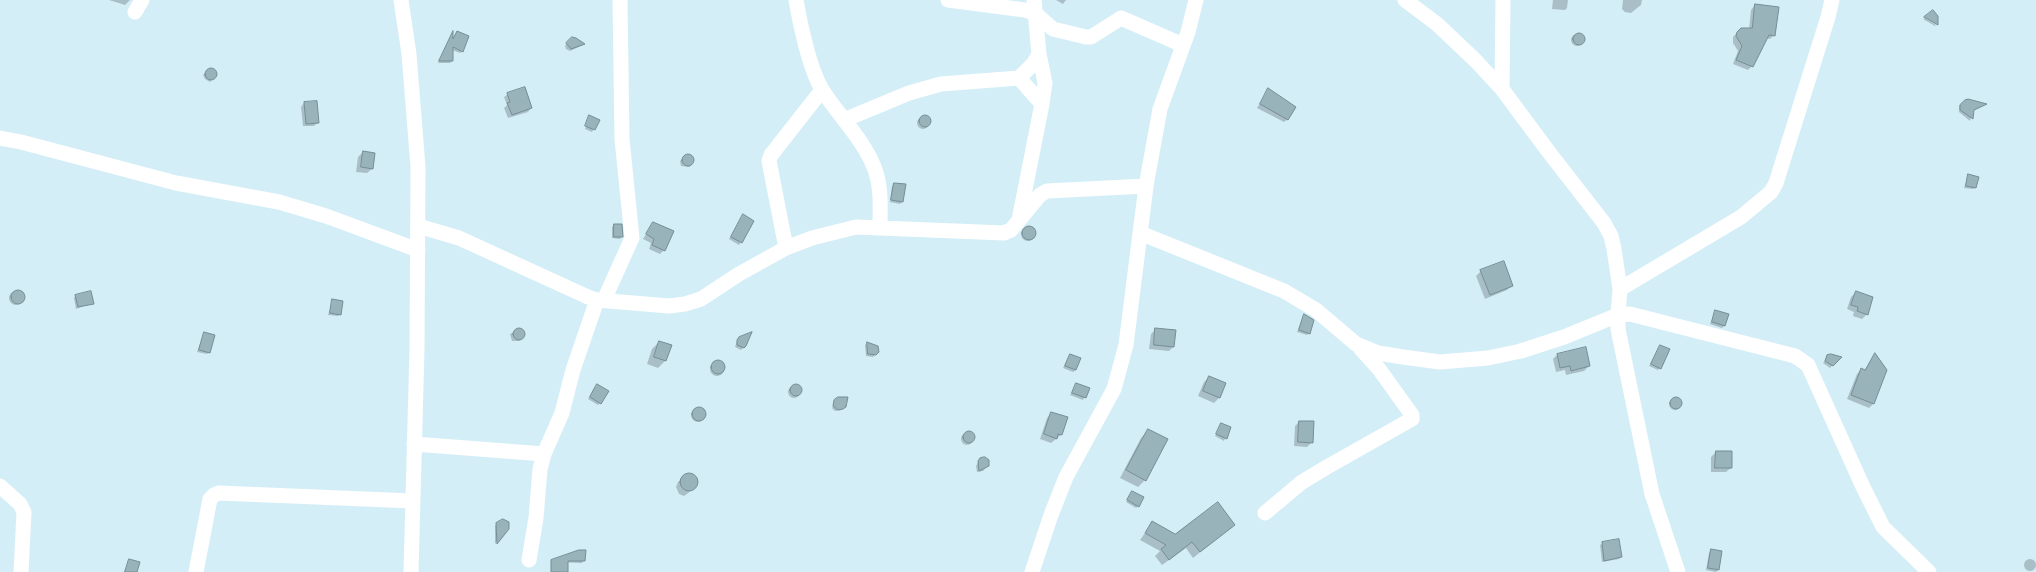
<!DOCTYPE html>
<html>
<head>
<meta charset="utf-8">
<style>
  body { margin:0 }
  canvas { display:block; background:#d3eef7 }
</style>
</head>
<body>
<canvas width="2036" height="572"></canvas>
<script>
const c = document.querySelector('canvas').getContext('2d');
c.lineJoin = 'round';
function fill(path, color) { c.fillStyle = color; c.fill(path, 'evenodd'); }
function trace(path, color, width, dash) { c.strokeStyle = color; c.lineWidth = width; c.lineCap = dash ? 'butt' : 'round'; c.setLineDash(dash || []); c.stroke(path); }
fill(new Path2D(`
  M109,0H130L125,5Z
  M1056,0H1066L1063,4Z
  M1553,0H1568L1567,8L1565,10L1552,9Z
  M1642,0L1641,5L1631,13L1625,12L1622,9L1623,0Z
  M1755,5L1774,35L1770,39L1766,38L1752,66L1748,70L1733,64L1738,51L1733,43V37L1741,29H1749L1751,10Z
  M1925,18L1936,25L1935,26L1923,19Z
  M457,32L462,51L460,53L452,50V61L450,63H438L451,35L452,41Z
  M1571 40a6 6 0 1 1 12 0a6 6 0 1 1-12 0Z
  M574,38L583,45L570,51L566,49L565,46L569,40Z
  M211,69H214L216,74L210,82L205,79L203,75Z
  M1268,90L1288,119L1284,122L1257,108Z
  M508,94L531,108L528,112L508,118L504,108L507,105L504,97Z
  M304,103L318,122L314,126H303L301,107Z
  M1962,103L1985,105L1973,111L1970,121L1959,112V106Z
  M917 123a6 6 0 1 1 12 0a6 6 0 1 1-12 0Z
  M589,118L598,120L592,132L585,129Z
  M363,152L372,169L367,173L356,172L358,157Z
  M686,155L693,159L691,165L689,167L681,166L680,161Z
  M1968,175L1975,187L1973,189L1964,188Z
  M894,184L902,202L900,204L890,202L892,186Z
  M741,218L753,221L739,245L729,239Z
  M653,223L664,250L660,254L649,249L651,243L643,239Z
  M614,225H621L622,236L620,239L612,238V227Z
  M1021 234a7 7 0 1 1 14 0a7 7 0 1 1-14 0Z
  M1481,271L1512,285L1507,290L1485,299L1476,276Z
  M9 298a7 7 0 1 1 14 0a7 7 0 1 1-14 0Z
  M1856,292L1867,314L1862,319L1853,316L1854,312L1847,309L1851,297Z
  M76,296L92,303L76,309L74,298Z
  M333,300L340,314L338,316L328,315Z
  M1715,311L1724,326L1722,328L1710,324Z
  M1304,315L1309,333L1307,335L1297,332Z
  M1156,329L1174,346L1169,351L1149,349L1151,334Z
  M519,330H522L523,333L522,338L519,341H512L510,334Z
  M204,333L209,352L207,354L197,352Z
  M750,334L747,344L741,350L735,347L737,341Z
  M659,342L665,361L658,368L647,364L652,349Z
  M867,343L878,352L873,357L866,356L865,345Z
  M1660,346V368L1658,370L1649,366Z
  M1070,355L1076,370L1073,372L1063,368Z
  M1557,355L1589,366L1584,371L1566,375L1565,370L1556,372L1553,359Z
  M1874,355V403L1869,408L1847,399L1857,374L1861,370L1864,371Z
  M1828,356L1840,357L1830,368L1823,363Z
  M710 369a7 7 0 1 1 14 0a7 7 0 1 1-14 0Z
  M1209,377L1225,384L1219,398L1214,403L1198,396L1204,382Z
  M1076,384L1088,388L1083,400L1070,395Z
  M788 392a6 6 0 1 1 12 0a6 6 0 1 1-12 0Z
  M595,387L600,403L598,405L588,399Z
  M1669 404a6 6 0 1 1 12 0a6 6 0 1 1-12 0Z
  M836,399L844,408L841,410L835,411L832,408Z
  M691 415a7 7 0 1 1 14 0a7 7 0 1 1-14 0Z
  M1051,413L1067,418L1061,435L1051,443L1040,439L1047,418Z
  M1299,422L1312,442L1307,447L1294,446L1295,426Z
  M1222,424L1230,428L1224,441L1215,436Z
  M1148,430L1145,480L1138,487L1120,478L1141,438Z
  M961 439a6 6 0 1 1 12 0a6 6 0 1 1-12 0Z
  M1716,452L1731,468L1726,472H1711V457Z
  M980,459L989,464L983,471L977,472L976,466Z
  M688,474L693,475L697,482L696,487L684,496L679,494L676,487L678,482Z
  M1132,492L1138,506L1136,508L1126,502Z
  M1152,523L1175,536L1234,525L1193,558L1186,548L1162,565L1155,556L1160,551L1140,540Z
  M497,524L508,528L495,544V526Z
  M1603,543L1621,557L1619,559L1602,562L1600,545Z
  M1711,550L1718,570L1716,572L1706,570L1709,553Z
  M2024 565a6 6 0 1 1 12 0a6 6 0 1 1-12 0Z
  M129,560L136,572H124Z
  M554,560H584L582,563L551,562Z`), '#0003');
const building = new Path2D(`
  M1755,4L1779,7L1775,36L1769,35L1753,67L1736,60L1742,46L1736,36L1737,32L1741,28H1752Z
  M1933,10L1938,16V25L1924,17Z
  M453,31V39L457,31L469,36L463,52L453,47V61H439Z
  M1573 39a6 6 0 1 1 12 0a6 6 0 1 1-12 0Z
  M572,37L576,38L585,44L571,49L566,43Z
  M205 74a6 6 0 1 1 12 0a6 6 0 1 1-12 0Z
  M525,87L532,108L512,115L507,103L510,102L507,93Z
  M1268,88L1296,107L1288,120L1260,104Z
  M1965,100L1968,99L1987,104L1974,110L1973,119L1960,110V105Z
  M317,101L319,123L306,124L304,102Z
  M919 121a6 6 0 1 1 12 0a6 6 0 1 1-12 0Z
  M589,115L600,120L595,130L585,126Z
  M363,151L375,153L373,169L361,167Z
  M682 160a6 6 0 1 1 12 0a6 6 0 1 1-12 0Z
  M1968,174L1979,177L1976,188L1966,186Z
  M894,183L906,184L903,202L891,200Z
  M743,214L754,221L742,243L731,237Z
  M653,222L674,231L665,251L652,245L654,239L646,234Z
  M614,224H622L623,237H614Z
  M1022 233a7 7 0 1 1 14 0a7 7 0 1 1-14 0Z
  M1504,261L1513,286L1490,295L1480,270Z
  M11 297a7 7 0 1 1 14 0a7 7 0 1 1-14 0Z
  M91,291L94,304L78,307L75,295Z
  M1856,291L1873,297L1868,315L1857,311L1858,307L1851,305Z
  M332,299L343,301L341,315L330,313Z
  M1715,310L1729,314L1725,326L1712,322Z
  M1304,314L1314,320L1310,334L1299,330Z
  M513 334a6 6 0 1 1 12 0a6 6 0 1 1-12 0Z
  M1155,328L1176,330L1174,347L1154,345Z
  M204,332L215,335L210,353L199,350Z
  M752,332L746,346L744,348L737,345V340L739,337Z
  M659,341L672,345L666,361L654,357Z
  M867,342L878,346L879,352L876,355L868,354Z
  M1660,345L1670,349L1661,369L1651,364Z
  M1586,347L1590,366L1571,371L1570,366L1560,368L1557,354Z
  M1875,353L1887,370L1874,404L1851,395L1861,368L1865,370Z
  M1070,354L1081,358L1076,370L1065,366Z
  M1831,354L1842,357L1833,366L1825,361L1827,355Z
  M711 367a7 7 0 1 1 14 0a7 7 0 1 1-14 0Z
  M1209,376L1226,383L1220,398L1203,391Z
  M1076,383L1090,388L1086,398L1072,393Z
  M790 390a6 6 0 1 1 12 0a6 6 0 1 1-12 0Z
  M597,384L609,391L601,404L590,397Z
  M838,397H848L846,407L843,409L838,410L833,406L834,400Z
  M1670 403a6 6 0 1 1 12 0a6 6 0 1 1-12 0Z
  M692 414a7 7 0 1 1 14 0a7 7 0 1 1-14 0Z
  M1051,412L1068,417L1062,435L1058,434L1057,439L1044,434Z
  M1299,421H1314L1313,443L1298,442Z
  M1221,423L1231,427L1227,439L1216,434Z
  M1148,429L1168,439L1146,481L1126,470Z
  M963 437a6 6 0 1 1 12 0a6 6 0 1 1-12 0Z
  M1716,451H1732V468H1715Z
  M985,457L989,460V466L979,471L978,461L980,458Z
  M680 482a9 9 0 1 1 18 0a9 9 0 1 1-18 0Z
  M1132,491L1144,497L1139,507L1127,500Z
  M1218,502L1235,525L1200,552L1192,542L1169,560L1161,549L1166,545L1145,533L1152,521L1175,534Z
  M503,519L509,522V529L497,544L496,523Z
  M1619,539L1622,557L1604,561L1602,542Z
  M1711,549L1722,551L1719,570L1708,568Z
  M579,550H586L585,561H568V572H551V560Z
  M129,559L140,562L137,572H125Z`);
fill(building, '#99b3bb');
trace(building, '#758e96', 1);
trace(new Path2D(`
  M401,0L409,54L418,167L417,349L411,572
  M796,0C800,24 810,71 823,91C839,116 863,139 874,167C882,187 880,208 880,228
  M948,0L1025,10L1035,13L1053,29L1086,37H1091L1121,18L1183,45
  M1405,0L1437,24L1476,61L1502,89L1548,151L1604,223L1611,236L1614,249L1620,289L1618,315V329L1652,494L1678,572
  M135,12L142,0
  M1019,78L1042,104
  M1502,89L1503,0
  M844,120L909,93L941,84L1019,78L1034,63L1039,54L1034,0
  M0,138L21,142L176,183L279,202L326,216L418,250
  M1019,220L1042,104L1045,83L1039,54
  M418,226L459,238L588,297L597,300L669,306L685,304L701,299L739,274L786,248L812,238L856,227L1004,233L1011,230L1040,195L1047,191L1146,186
  M1140,233L1284,291L1316,310L1356,344L1378,353L1403,357L1440,362L1488,358L1521,351L1564,337L1618,315L1630,314L1795,356L1808,365L1863,487L1883,527L1929,572
  M786,248L769,161L771,155L822,90
  M1620,289L1741,217L1771,192L1776,183L1828,17L1832,0
  M604,300L632,238L622,139L620,0
  M414,444L544,454
  M0,486L20,504L24,512L21,572
  M1265,513L1302,482L1327,467L1412,419V415L1379,369L1361,349
  M529,560L536,518L540,469L544,454L562,413L573,370L597,300
  M196,572L210,499L214,495L219,493L413,501
  M1032,572L1051,515L1066,477L1114,389L1126,345L1146,186L1160,109L1188,32L1196,0`), '#fff', 15);
</script>
</body>
</html>
